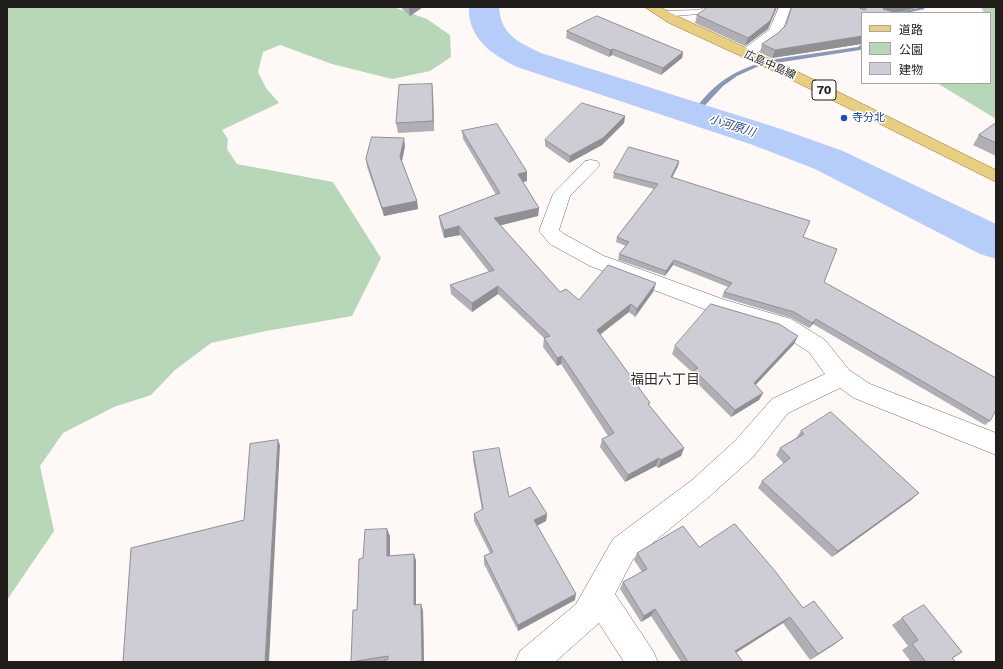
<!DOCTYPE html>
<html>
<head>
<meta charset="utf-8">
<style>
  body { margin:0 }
  #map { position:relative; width:1003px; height:669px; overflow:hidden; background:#fef8f6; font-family:"Work Sans","Noto Sans JP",sans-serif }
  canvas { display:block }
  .frame { position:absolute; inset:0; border:8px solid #201d1b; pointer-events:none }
  .legend { position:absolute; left:861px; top:12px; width:130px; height:72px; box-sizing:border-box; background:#fff; border:1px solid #a6a5a4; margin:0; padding:5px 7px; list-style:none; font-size:12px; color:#201d1b }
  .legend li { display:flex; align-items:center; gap:8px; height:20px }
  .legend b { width:20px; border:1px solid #a6a5a4 }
</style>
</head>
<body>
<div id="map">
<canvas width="1003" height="669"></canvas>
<div class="frame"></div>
<ul class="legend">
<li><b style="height:5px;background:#e7ce82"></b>道路</li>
<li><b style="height:11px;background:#b7d7b8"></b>公園</li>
<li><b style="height:11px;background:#ceccd4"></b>建物</li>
</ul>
</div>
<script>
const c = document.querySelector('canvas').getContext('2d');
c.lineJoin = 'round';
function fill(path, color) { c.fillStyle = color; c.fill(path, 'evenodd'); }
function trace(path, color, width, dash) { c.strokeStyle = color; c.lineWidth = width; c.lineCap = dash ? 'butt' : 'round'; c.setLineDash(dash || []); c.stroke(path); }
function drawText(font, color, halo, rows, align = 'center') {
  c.font = font + ' "Work Sans","Noto Sans JP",sans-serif'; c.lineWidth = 3; c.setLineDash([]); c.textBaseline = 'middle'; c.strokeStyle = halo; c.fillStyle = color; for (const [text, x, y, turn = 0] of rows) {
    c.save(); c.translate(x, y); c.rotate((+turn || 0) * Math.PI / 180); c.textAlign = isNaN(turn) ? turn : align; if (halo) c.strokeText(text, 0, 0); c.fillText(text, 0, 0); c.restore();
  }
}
fill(new Path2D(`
  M7,7H393L427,19L450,35L451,57L430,71L392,79L332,64L280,45L263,52L258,72L266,88L279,103L222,130L228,139L227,149L237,164L333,182L381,258L352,316L266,331L211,343L175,370L151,395L114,407L63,433L40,466L54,531L7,600Z
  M981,7H996V119L937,83H990V13H984Z`), '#b7d7b8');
fill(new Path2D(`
  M917,7H923L925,9L906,13L899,12L918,8Z
  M862,44V49L860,50L776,63L773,61L776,59L858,47Z
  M754,65L759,66L737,76L723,86L696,115H692L691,114C709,90 725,75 754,65Z`), '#8998b6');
fill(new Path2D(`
  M469,7H499C501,35 518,42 541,53L781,129L843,151L996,224V259L980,254L815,169L753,145L517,67C491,54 468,38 469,7Z`), '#b6cdf9');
const service = new Path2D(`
  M707,7H721L698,14L663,17L659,14L663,11L698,10Z`);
const minor = new Path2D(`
  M779,7H791L782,32L775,40L751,57H741L739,54L741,51L769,30Z
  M591,160L597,161L600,165L570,196L559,230L564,234L604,256L725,300L791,319L825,340L849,370L870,384L996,433V455L854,398L840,388L788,413L753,457L710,496L633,559L615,594L653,651L658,662H624L599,623L555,662H515L520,651L576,604L613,539L692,480L735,441L772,399L825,374L809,352L776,331L712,312L590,266L550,244L539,231L553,194L585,161Z`);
const primary = new Path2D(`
  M645,7H660L679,17L792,69L996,170V182L782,75L669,23Z`);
trace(service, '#746b68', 1);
trace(minor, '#746b68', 1);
trace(primary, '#977b27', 1);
fill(service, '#fff');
fill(minor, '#fff');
fill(primary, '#e7ce82');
fill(new Path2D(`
  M400,7H423L410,16Z
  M708,7H777L768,29L745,46L695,23L697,15Z
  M792,7H917L916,8L896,13H862V44L772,58L760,53L762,44L778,33L786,25Z
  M567,31L683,52L682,58L661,75L612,55L609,57L566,38Z
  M432,84L433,94L434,131L398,133L396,123Z
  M625,116L624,123L602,145L569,163L545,146V140Z
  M996,123V156L973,145L979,135Z
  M462,131L527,172V181L523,182L539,208L538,216L500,225L560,292L579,300L656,283L653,292L635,317L629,312L600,335L650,403L649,405L684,448L681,456L658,468L656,466L625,482L600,447L602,439L608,436L561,364L557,366L543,347L544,338L498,294L472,312L451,294L450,285L489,272L460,235L444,238L440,224L439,216L496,195L463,139Z
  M405,146L402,162L417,201L418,209L384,216L367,167L366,159Z
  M679,161L678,166L672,177L803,237L824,282L990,421L985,425L813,324L809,328L791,318L722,297L724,292L728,287L673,265L665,276L618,260L619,254L626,246L616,242L617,237L654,189L613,178L614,173Z
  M794,344L755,385L763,393L759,400L731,417L691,377L693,373L672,354L675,346Z
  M801,431L911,500L832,557L758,488L762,481L784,464L776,455L780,448L796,438Z
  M473,452L509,497L547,514L546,521L537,526L575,600L518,631L484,564V556L490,553L474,521V514L482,510L473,460Z
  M390,536V556L414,554L416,561V604H421L423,611L424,662H351L363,558Z
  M699,547L803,608L835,644L810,660L783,623L736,653L743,662H681L651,616L641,622L620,589L623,582L642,572L634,560L637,553Z
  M902,618L952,658L956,662H911L902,650L908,646L892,625Z`), '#b1afb6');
fill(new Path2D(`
  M411,7H423L410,16L409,8Z
  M776,7H777L768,29L745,46L748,38Z
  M891,7H917L916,8L895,13L883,9Z
  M862,36L861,44L772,58L775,50Z
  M613,49L612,55L609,57L610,50Z
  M683,52L682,58L661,75L663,68Z
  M432,84L433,94L434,131L433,121Z
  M625,116L624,123L602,145L569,163L570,156Z
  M404,138L405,146L401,165L400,157Z
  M679,161L678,166L670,182L671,177Z
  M527,172V181L518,183V174Z
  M417,201L418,209L384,216L382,208Z
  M539,208L538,216L494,227V218Z
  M459,226L460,235L444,238V230Z
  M674,260L673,265L665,276L666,271Z
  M656,283L653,292L635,317L637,309Z
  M498,286V294L472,312V303Z
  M631,304L629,312L595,338L597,330Z
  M816,319L813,324L809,328L812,323Z
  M798,336L794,344L750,391L754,383Z
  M562,356L561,364L557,366V358Z
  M763,393L759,400L731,417L735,410Z
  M278,440L280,445L269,662H265Z
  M684,448L681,456L658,468L661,460Z
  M659,458L656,466L625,482L628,475Z
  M919,493L911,500L832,557L838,551Z
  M547,514L546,521L534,527V520Z
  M387,529L390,536V564L387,556Z
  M414,554L416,561V611L414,605Z
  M576,594L575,600L518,631V625Z
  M421,604L423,611L424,662H422Z
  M655,609L651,616L641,622L644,616Z
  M790,617L783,623L729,657L735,651Z
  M843,638L835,644L810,660L818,654Z`), '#908f94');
const building = new Path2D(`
  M708,7H776L770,21L748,38L697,15Z
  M792,7H857L865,10L867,7H891L883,9L897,13H862V36L775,50L762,44L778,33L786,25Z
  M597,16L683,52L663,68L613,49L610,50L567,31Z
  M432,84L433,121L396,123L399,85Z
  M582,103L625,116L603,138L570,156L545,140Z
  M996,123V143L979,135Z
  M497,124L527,172L518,174L539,208L494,218L560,292L566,289L579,300L608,265L656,283L637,309L631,304L597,330L650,403L648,404L684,448L661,460L659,458L628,475L602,439L614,433L562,356L557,358L544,338L550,336L498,286L472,303L450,285L494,270L459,226L444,230L439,216L500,193L462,131Z
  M372,137L404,138L400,157L417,201L382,208L366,159Z
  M629,147L679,161L671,177L810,221L803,237L837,249L824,282L996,378V410L990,421L816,319L812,323L794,312L724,292L732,283L674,260L666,271L619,254L629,242L617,237L658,184L614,173Z
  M711,304L779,324L798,336L754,383L763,393L735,410L694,370L698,368L675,346Z
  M831,412L919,493L838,551L762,481L790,458L780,448L804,434L801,431Z
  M278,440L265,662H123L131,548L244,520L250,444Z
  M499,448L509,497L530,487L547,514L534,520L576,594L518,625L484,556L493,552L474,514L483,509L473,452Z
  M735,524L775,571L803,608L814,601L843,638L818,654L790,617L735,651L743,662H688L655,609L644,616L623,582L647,569L637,553L683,526L699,547Z
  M387,529V556L414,554V605L421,604L422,662H382L388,659V656L351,662L353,610H357L359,559L363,558L365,530Z
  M924,605L962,652L952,658L956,662H926L912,644L918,640L902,618Z`);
fill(building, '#ceccd4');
trace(building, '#908f94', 1);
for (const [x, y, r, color] of [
  [844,118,4,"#1a4fb4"]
]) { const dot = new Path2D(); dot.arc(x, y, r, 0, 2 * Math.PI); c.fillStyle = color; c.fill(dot); trace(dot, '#fff', 1.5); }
drawText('11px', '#201d1b', '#fff', [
  ["広島中島線",770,65,24]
]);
drawText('11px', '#164399', '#fff', [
  ["寺分北",852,118]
], 'left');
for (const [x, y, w] of [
  [824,90,24]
]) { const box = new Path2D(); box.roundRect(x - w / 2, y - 10, w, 20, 3); c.fillStyle = '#fff'; c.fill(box); trace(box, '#201d1b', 1); }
drawText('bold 12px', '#201d1b', null, [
  ["70",824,90]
]);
drawText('italic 12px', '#2c467c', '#fff', [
  ["小河原川",732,126,18]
]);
drawText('14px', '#342c29', '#fff', [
  ["福田六丁目",665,380]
]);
</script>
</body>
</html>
